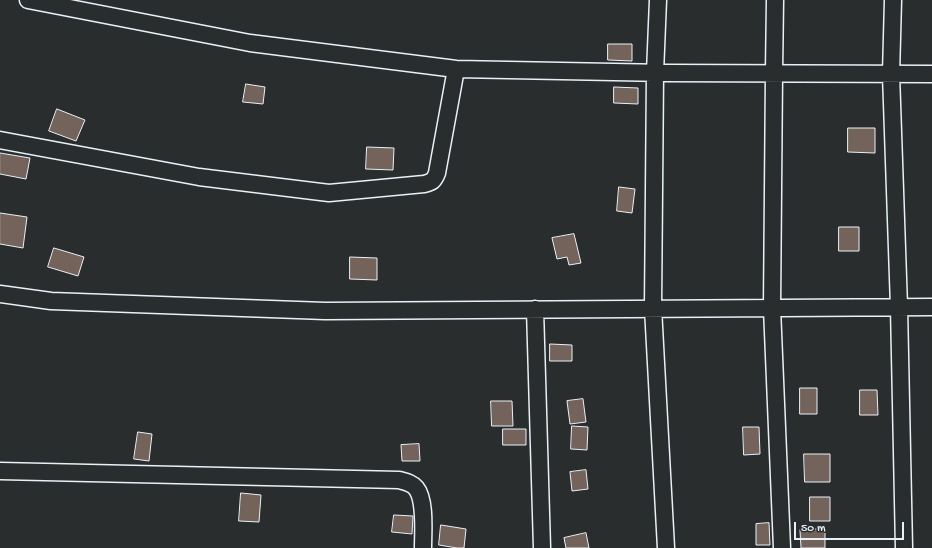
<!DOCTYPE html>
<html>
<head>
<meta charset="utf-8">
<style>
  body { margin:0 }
  #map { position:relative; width:932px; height:548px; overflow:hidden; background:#2a2d2e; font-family:"Gochi Hand",sans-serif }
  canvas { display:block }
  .scale { position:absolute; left:794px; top:522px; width:110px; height:18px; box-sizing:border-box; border:2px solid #e8f1f8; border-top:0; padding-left:5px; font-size:12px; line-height:14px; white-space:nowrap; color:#e8f1f8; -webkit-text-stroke:3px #2a2d2e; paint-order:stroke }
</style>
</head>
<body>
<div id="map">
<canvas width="932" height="548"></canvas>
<div class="scale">50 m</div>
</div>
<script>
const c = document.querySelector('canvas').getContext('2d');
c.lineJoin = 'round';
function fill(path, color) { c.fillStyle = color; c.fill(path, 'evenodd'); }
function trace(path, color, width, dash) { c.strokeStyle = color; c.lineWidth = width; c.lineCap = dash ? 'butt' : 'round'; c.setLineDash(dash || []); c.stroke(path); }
const building = new Path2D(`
  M608,44H632V61L608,60Z
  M246,84L265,87L263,104L243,102Z
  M614,87L638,88V104L614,103Z
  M57,109L85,120L76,141L49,131Z
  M848,128H875V153L848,152Z
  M367,147L394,148L393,170L366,169Z
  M0,153L30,158L26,179L0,174Z
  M619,187L635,189L632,213L617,211Z
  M0,213L27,217L23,248L0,244Z
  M839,227H859V251H839Z
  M574,234L581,263L569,265L567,257L557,259L552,238Z
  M54,248L84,257L78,276L48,267Z
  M350,257L377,258V280L350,279Z
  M550,344L572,345V361H550Z
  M800,388H817V414H800Z
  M860,390H877L878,415H860Z
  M583,399L586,422L570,424L567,401Z
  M491,401H512L513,426H492Z
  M572,426L588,427L587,450L571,449Z
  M743,427H759L760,454L744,455Z
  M503,429H526V445H503Z
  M138,432L152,434L149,461L134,459Z
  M419,444L420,461H402L401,445Z
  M804,454H830V482H805Z
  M586,470L588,489L572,491L570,472Z
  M241,493L261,495L259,522L239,521Z
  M810,497H830V521H810Z
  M394,515L413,516L412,534L392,532Z
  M769,523L770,545H756V524Z
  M441,525L466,529L464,548H457L439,545Z
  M825,529V548H801L800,530Z
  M586,533L589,548H566L564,538Z`);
fill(building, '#73635a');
trace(building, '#e8f1f8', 1);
const minor = new Path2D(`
  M28,0L250,43L456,69L666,73L932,74
  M658,0L655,73L653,308L666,548
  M775,0L774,73L772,308L782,548
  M893,0L891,74L899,307L904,548
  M0,140L199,177L329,193L424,184C432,182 434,181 437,173L456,69
  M0,294L51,301L325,311L932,307
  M535,309L542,548
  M0,471L399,480C406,482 412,483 416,488C426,500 423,533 423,548`);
trace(minor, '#e8f1f8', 19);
trace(minor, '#2a2d2e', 16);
</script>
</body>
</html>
